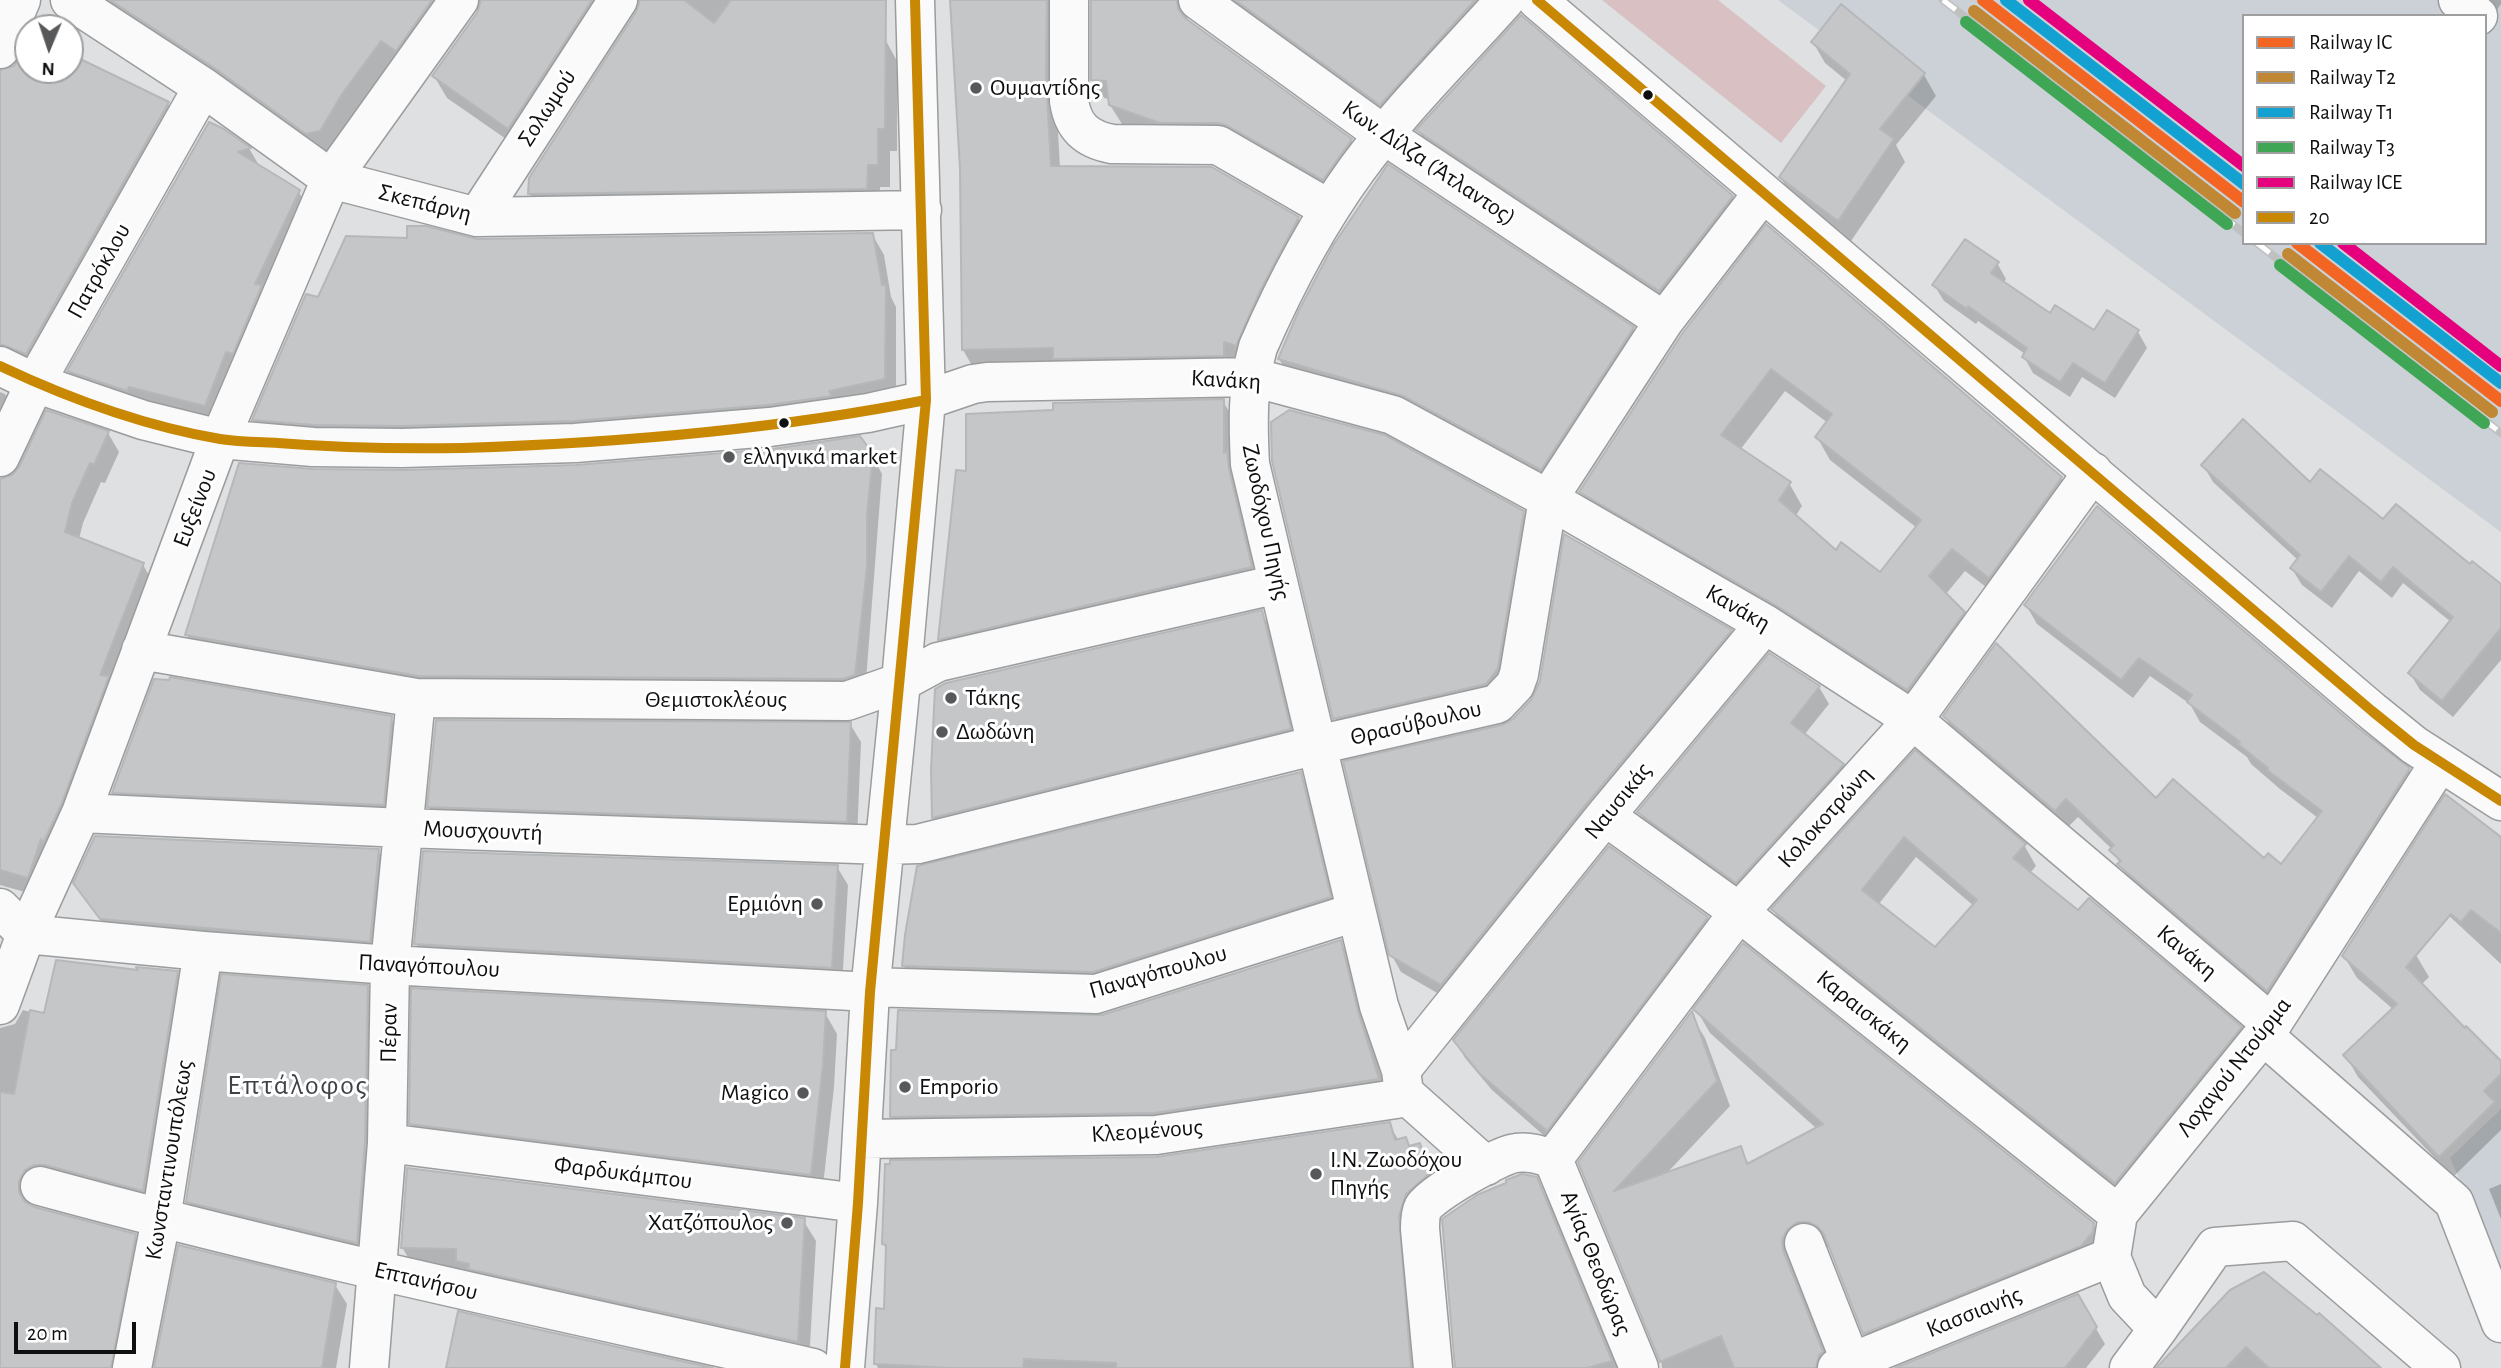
<!DOCTYPE html>
<html>
<head>
<meta charset="utf-8">
<style>
  body { margin:0 }
  #map { position:relative; width:2501px; height:1368px; overflow:hidden; background:#dee0e2; font-family:"Alegreya Sans",sans-serif }
  canvas { display:block }
  .legend { position:absolute; left:2242px; top:14px; width:245px; height:231px; box-sizing:border-box; background:#fff; border:2px solid #9f9fa0; margin:0; padding:9px 12px; list-style:none; font-size:21px; color:#0e0f11 }
  .legend li { display:flex; align-items:center; gap:14px; height:35px }
  .legend b { width:35px; border:2px solid #9f9fa0 }
  .north { position:absolute; left:14px; top:14px; width:70px; height:70px; box-sizing:border-box; background:#fff; border:2px solid #9f9fa0; border-radius:50%; rotate:182deg; font-size:19px; font-weight:700; line-height:28px; text-align:center; color:#0e0f11 }
  .north::after { content:''; display:block; margin:auto; width:24px; height:32px; background:#57585a; clip-path:polygon(50% 0,100% 100%,50% 72%,0 100%) }
  .scale { position:absolute; left:14px; top:1322px; width:122px; height:32px; box-sizing:border-box; border:4px solid #0e0f11; border-top:0; padding-left:9px; font-size:21px; line-height:24px; white-space:nowrap; color:#0e0f11; -webkit-text-stroke:5px #fff; paint-order:stroke }
</style>
</head>
<body>
<div id="map">
<canvas width="2501" height="1368"></canvas>
<ul class="legend">
<li><b style="height:9px;background:#f26522"></b>Railway IC</li>
<li><b style="height:9px;background:#c08834"></b>Railway T2</li>
<li><b style="height:9px;background:#13a1d2"></b>Railway T1</li>
<li><b style="height:9px;background:#3ea654"></b>Railway T3</li>
<li><b style="height:9px;background:#e5007d"></b>Railway ICE</li>
<li><b style="height:9px;background:#c88803"></b>20</li>
</ul>
<div class="north">N</div>
<div class="scale">20 m</div>
</div>
<script>
const c = document.querySelector('canvas').getContext('2d');
c.lineJoin = 'round';
function fill(path, color) { c.fillStyle = color; c.fill(path, 'evenodd'); }
function trace(path, color, width, dash) { c.strokeStyle = color; c.lineWidth = width; c.lineCap = dash ? 'butt' : 'round'; c.setLineDash(dash || []); c.stroke(path); }
function drawText(font, color, halo, rows, align = 'center') {
  c.font = font + ' "Alegreya Sans",sans-serif'; c.lineWidth = 6; c.setLineDash([]); c.textBaseline = 'middle'; c.strokeStyle = halo; c.fillStyle = color; for (const [text, x, y, turn = 0] of rows) {
    c.save(); c.translate(x, y); c.rotate((+turn || 0) * Math.PI / 180); c.textAlign = isNaN(turn) ? turn : align; if (halo) c.strokeText(text, 0, 0); c.fillText(text, 0, 0); c.restore();
  }
}
fill(new Path2D(`
  M1778,0H2501V532ZM2244,16H2485V243H2244Z
  M2501,1109V1273L2450,1158Z`), '#cbd1d6');
fill(new Path2D(`
  M1602,0H1718L1826,86L1781,143Z`), '#d8c0c3');
fill(new Path2D(`
  M80,0H850L884,37L897,61V151H890V187H880L879,211L543,216L530,194L638,12L641,3L634,0L522,150L447,98L434,76L478,14L482,3L474,0L332,153L320,156Z
  M952,0H1068L1056,97L1060,168L1298,218L1309,237L1246,364L974,369L963,350L962,169Z
  M1093,0H1199L1190,7L1187,21L1351,140L1362,159L1334,198L1122,124L1110,105V99L1104,98L1093,79Z
  M1221,0H1498L1391,123Z
  M2449,0H2501V4L2494,14Z
  M1841,7L1924,75L1936,96L1896,145L1905,162L1851,241L1793,199L1781,178L1847,81L1825,63L1813,42Z
  M70,56L168,104L179,123L37,373L0,367V115L29,70H70Z
  M1418,130L1732,197L1743,216L1671,310L1429,149Z
  M223,131L250,150L260,167L298,191L309,209L215,422L79,388L69,371Z
  M872,234L884,255L891,297L896,307V399L839,411L266,440L254,420L319,299L477,241Z
  M1997,263L2006,279L2003,284L2050,316L2094,333L2138,332L2147,348L2115,398L2082,377L2070,397L2033,373L2024,357L2025,354L1978,321L1976,324L1944,301L1934,285Z
  M1633,328L1643,346L1551,487L1290,377L1279,359Z
  M1683,335L2061,478L2074,501L2002,599L1965,571L1945,595L1963,613L1976,635L1921,712L1594,514L1581,492ZM1785,391L1828,423L1817,437L1830,460L1917,528L1881,575L1836,552L1795,517L1802,506L1789,483L1740,450Z
  M0,392L5,394L16,414L0,448Z
  M1223,401L1234,420L1262,586L950,658L940,639L968,473Z
  M108,433L119,452L105,483L101,482L83,523L79,539L143,565L154,584L39,896L0,885V480Z
  M872,455L882,474L865,693L429,694L197,653L187,635L402,472Z
  M2203,465L2311,484L2470,566L2501,587V660L2453,717L2420,690L2410,673L2451,622L2403,583L2392,598L2359,571L2332,608L2302,585L2292,569L2298,560L2213,482Z
  M1523,512L1534,532L1497,703L1346,737L1335,718Z
  M2026,605L2357,729L2409,770L2420,789L2279,1009L2131,884L2112,849L2078,817L2066,829L1956,736L1945,717L2156,801L2264,860L2281,867L2318,818L2280,789L2251,764L2247,757L2200,722L2190,704L2150,676L2133,698L2037,624Z
  M1261,612L1272,630L1299,747L943,835L933,818Z
  M1730,631L1740,648L1451,1001L1401,972L1391,954L1502,727L1514,720L1533,701Z
  M1819,687L1829,704L1804,735L1843,765L1852,781L1746,899L1649,829L1639,812Z
  M391,718L401,735L393,822L124,810L114,792Z
  M850,724L861,742L857,839L439,824L429,807Z
  M1915,753L2024,845L2036,866L2030,873L2079,912L2240,1028L2252,1049L2127,1203L1785,930L1773,910ZM1916,857L1974,906L1936,950L1878,905Z
  M1300,774L1310,791L1339,914L1103,989L914,983L904,966Z
  M2501,841V964L2432,900L2416,955L2429,977L2421,985L2501,1064V1130L2453,1177L2358,1077L2346,1056L2394,1010L2357,978L2344,956Z
  M378,850L388,868L380,959L112,936L75,883Z
  M837,867L848,885L842,986L426,962L416,944Z
  M1707,918L1717,935L1557,1147L1492,1090L1465,1058L1455,1040Z
  M1340,942L1351,961L1368,1032L1388,1098L903,1135L892,1116L1102,1017Z
  M141,972H177L188,992L154,1210L36,1190L29,1202V1206L135,1236L146,1255L124,1368H0V1028L15,1024L23,1010L45,1016Z
  M367,987L377,1005L367,1261L198,1220L188,1201Z
  M1696,1009L2093,1224L2107,1249L1879,1357L1865,1333L1832,1249L1822,1245L1832,1368H1662L1661,1359L1580,1162L1691,1015L1705,1038L1730,1106L1666,1174L1740,1148L1749,1164L1817,1129L1710,1033Z
  M825,1013L837,1034L834,1087L822,1195L423,1144L411,1123Z
  M1389,1124L1399,1141L1405,1139L1410,1147L1419,1145L1433,1169L1442,1199L1422,1368H878L876,1364L886,1310L888,1251L883,1244L1157,1159Z
  M1536,1178L1550,1203L1618,1368H1456Z
  M2501,1184V1219L2489,1189Z
  M803,1220L816,1241L809,1362L470,1281L463,1269L414,1268L402,1247Z
  M335,1285L347,1304L336,1368H156Z
  M2231,1291L2378,1368H2159Z
  M2077,1296L2105,1344L2086,1368H1900Z`), '#0003');
const building = new Path2D(`
  M110,0H432L396,51L381,41L342,94L320,131L306,134L216,69Z
  M481,0H592L508,129L432,76L477,13Z
  M640,0H684L714,23L731,0H886L885,129H878V165H868L867,189L528,194L529,178L636,12Z
  M950,0H1047L1046,77L1051,166L1212,167L1299,217L1260,291L1236,346L1224,342V356L1053,359V348L962,350L960,169Z
  M1091,0H1177L1178,9L1185,18L1352,139L1323,180L1228,126L1218,123H1160L1109,105L1106,81L1091,80Z
  M1235,0H1475L1380,105Z
  M1841,4L1925,73L1880,129L1894,139L1838,221L1779,177L1850,74L1811,42Z
  M1521,15L1733,196L1659,291L1416,130Z
  M28,39V70H70V54L169,102L26,354L0,344V70L14,66Z
  M209,122L224,129L251,148L238,152L300,190L255,284L262,285L233,354L226,352L205,406L129,387L127,391L67,371Z
  M1388,164L1634,327L1541,470L1403,396L1278,359L1299,310L1334,244Z
  M1766,224L2062,477L1989,578L1952,549L1929,576L1965,612L1907,690L1777,606L1579,492L1682,334ZM1771,369L1832,414L1815,437L1921,520L1880,572L1841,542L1836,550L1779,500L1791,482L1721,435Z
  M407,226H426L477,239L873,233L882,285H886L885,379L829,391L832,396L768,405L574,421L402,426L314,425L252,420L306,294L318,297L346,236L407,238Z
  M1965,239L1999,262L1991,273L2050,313L2055,305L2094,330L2107,310L2139,330L2105,383L2073,363L2060,382L2022,357L2027,348L1968,306L1967,309L1932,285Z
  M1224,399V453L1227,451L1229,469L1252,567L938,640L956,470L966,471V414L1053,410V403Z
  M46,410L109,431L94,465L90,463L72,503L65,532L144,563L100,675L109,676L61,805L43,843L41,839L28,878L0,870V479L12,475L19,467Z
  M1289,410L1385,435L1524,511L1498,668L1486,684L1333,719L1272,461L1271,422Z
  M2243,419L2310,482L2320,469L2383,519L2396,504L2470,564L2472,561L2501,584V628L2442,701L2408,673L2453,617L2393,567L2381,582L2349,556L2321,592L2290,568L2300,555L2201,465Z
  M860,436L873,454L867,515V567L855,675L843,679L418,676L185,635L239,463L313,469L402,470L576,465L772,449Z
  M2097,506L2358,728L2410,768L2267,991L2117,864L2121,861L2109,850L2114,845L2066,799L2055,811L1943,716L1996,643L2156,798L2173,779L2264,858L2268,853L2281,864L2322,811L2267,770L2268,768L2238,744L2240,742L2187,702L2192,695L2139,658L2121,680L2024,605Z
  M1564,534L1732,630L1588,802L1441,985L1389,955L1343,761L1502,725L1513,719L1531,700L1540,681Z
  M1262,610L1291,729L932,818L931,770L935,689L946,683Z
  M1769,653L1820,686L1791,723L1844,764L1736,883L1637,812Z
  M170,677L392,716L384,805L112,793L154,679L169,680Z
  M436,720L851,722L847,822L427,807Z
  M1915,750L2026,844L2013,858L2078,910L2089,898L2242,1027L2115,1183L1771,909ZM1904,837L1977,900L1935,947L1862,890Z
  M1301,772L1331,897L1093,972L902,966L905,935L917,866Z
  M2445,794L2501,837V933L2471,910L2461,922L2451,914L2406,967L2465,1028L2466,1026L2501,1061V1074L2484,1091L2495,1102L2439,1157L2343,1055L2397,1004L2342,956Z
  M95,836L379,849L370,942L100,919L73,883Z
  M1609,846L1708,917L1547,1131L1480,1074L1453,1040Z
  M423,851L838,865L832,968L414,944Z
  M1341,940L1358,1011L1379,1079L1154,1113L890,1117L891,1050H896L898,1010L1102,1015Z
  M1743,943L2094,1223L2093,1232L2081,1246L1863,1334L1824,1234L1817,1226L1808,1222H1797L1787,1230L1782,1240L1783,1250L1823,1352L1819,1355L1816,1368H1734L1721,1336L1660,1362L1578,1162L1692,1011L1717,1081L1614,1191L1741,1146L1747,1164L1823,1124L1693,1009Z
  M56,960L138,970L136,967L178,971L143,1191L45,1165H34L25,1170L19,1181V1192L25,1202L34,1207L136,1234L111,1368H0V1092L14,1094L30,1010L44,1013Z
  M221,974L368,985L365,1142L357,1243L186,1202Z
  M411,988L826,1011L823,1065L811,1175L409,1124Z
  M1390,1122L1395,1140L1406,1137L1409,1146L1420,1143L1429,1174L1406,1194L1399,1216L1411,1368H1116V1363L1024,1359L1023,1368H949L874,1364L876,1308L884,1309L886,1245L882,1244L885,1164H890V1160L1156,1157Z
  M407,1168L805,1218L798,1342L468,1269L469,1264L456,1261V1249L401,1248Z
  M1522,1174L1537,1177L1612,1361L1587,1368H1455L1442,1219L1477,1195L1506,1183V1180Z
  M178,1245L336,1283L322,1368H154Z
  M2264,1272L2317,1315L2319,1313L2381,1368H2269L2246,1347L2226,1368H2156L2230,1290Z
  M2078,1294L2097,1327L2065,1368H1895Z
  M458,1311L518,1325L713,1368H446Z`);
fill(building, '#c5c6c8');
trace(building, '#b5b7b9', 2);
const minor = new Path2D(`
  M70,0L203,87L331,179L477,217L922,210
  M1069,0V101C1073,127 1086,139 1112,144L1218,145L1329,209
  M1198,0L1384,135L1664,321
  M1537,0L2372,711L2414,745L2501,801
  M2458,0L2478,16
  M0,49L21,0
  M477,217L618,0
  M0,366L35,383L143,420L220,439L313,447L402,448L575,443L770,427L868,413L926,400L973,384L987,382L1252,377L1393,415L1548,499L1765,624L1913,720L2272,1024
  M0,457L35,383L203,87
  M141,650L416,698L847,701L901,682L938,662L1278,584
  M81,813L403,828L885,845L918,844L1317,745L1497,704L1515,685L1519,674L1548,499L1664,321L1762,194
  M1605,816L1739,912L2118,1214
  M0,908L26,934L203,951L390,965L870,992
  M870,987L1096,994L1356,912
  M0,1005L26,934L81,813L220,439L331,179L459,0
  M2263,1035L2454,1202L2501,1323
  M1401,1070L1605,816L1765,624
  M1404,1093L1486,1166
  M862,1139L1156,1135L1396,1099L1404,1093L1401,1070L1379,1006L1250,464C1248,425 1247,385 1258,347C1285,285 1317,224 1357,169C1400,110 1456,55 1505,0
  M387,1143L858,1203
  M1553,1159L1739,912L1913,720L2093,472
  M1553,1159L1639,1368
  M40,1186C296,1256 555,1310 813,1368
  M1804,1243L1853,1368
  M2158,1329L2215,1247L2293,1241L2441,1368
  M132,1368L161,1219L203,951
  M369,1368L387,1143L390,965L416,698
  M845,1368L858,1203L870,992L901,682L926,400L915,0
  M1433,1368L1420,1229C1420,1222 1420,1214 1423,1208C1429,1195 1501,1154 1516,1153C1529,1151 1541,1155 1553,1159
  M1837,1368L2111,1257
  M2129,1368L2158,1329L2127,1296L2111,1257L2118,1214L2272,1024L2440,762`);
trace(minor, '#9a9c9d', 41);
trace(minor, '#fafafb', 38);
const rail = new Path2D(`
  M1943,0L2244,233
  M2257,243L2501,433`);
trace(rail, '#bfc0c0', 8);
trace(rail, '#fff', 5, [16]);
trace(new Path2D(`
  M1537,0L2372,711L2414,745L2501,801
  M0,366C70,399 144,426 220,439C239,442 259,442 278,443C340,448 402,449 463,448C619,443 773,430 926,400
  M845,1368L858,1203L870,992L926,400L915,0`), '#c88803', 10);
trace(new Path2D(`
  M1983,0L2244,202
  M2297,243L2501,401`), '#f26522', 12);
trace(new Path2D(`
  M1974,11L2235,213
  M2288,254L2492,412`), '#c08834', 12);
trace(new Path2D(`
  M2006,0L2244,184
  M2320,243L2501,383`), '#13a1d2', 12);
trace(new Path2D(`
  M1966,22L2227,224
  M2280,265L2484,423`), '#3ea654', 12);
trace(new Path2D(`
  M2029,0L2244,166
  M2343,243L2501,366`), '#e5007d', 12);
for (const [x, y, r, color] of [
  [976,88,7,"#57585a"],
  [1648,95,6,"#0e0f11"],
  [784,423,6,"#0e0f11"],
  [729,457,7,"#57585a"],
  [951,698,7,"#57585a"],
  [942,732,7,"#57585a"],
  [817,904,7,"#57585a"],
  [905,1087,7,"#57585a"],
  [803,1093,7,"#57585a"],
  [1316,1174,7,"#57585a"],
  [787,1223,7,"#57585a"]
]) { const dot = new Path2D(); dot.arc(x, y, r, 0, 2 * Math.PI); c.fillStyle = color; c.fill(dot); trace(dot, '#fff', 2.5); }
drawText('24px', '#0e0f11', '#fff', [
  ["Ουμαντίδης",990,88],
  ["ελληνικά market",743,457],
  ["Τάκης",965,698],
  ["Δωδώνη",956,732],
  ["Ερμιόνη",803,904,"right"],
  ["Emporio",919,1087],
  ["Magico",789,1093,"right"],
  ["Ι.Ν. Ζωοδόχου",1330,1160],
  ["Πηγής",1330,1188],
  ["Χατζόπουλος",773,1223,"right"]
], 'left');
drawText('24px', '#0e0f11', '#fff', [
  ["Σολωμού",547,108,-57],
  ["Κων. Δίλζα (Άτλαντος)",1429,163,34],
  ["Σκεπάρνη",425,203,14],
  ["Πατρόκλου",99,271,-61],
  ["Κανάκη",1226,380,3],
  ["Ευξείνου",195,508,-69],
  ["Ζωοδόχου Πηγής",1266,522,78],
  ["Κανάκη",1738,608,30],
  ["Θεμιστοκλέους",716,700],
  ["Θρασύβουλου",1416,723,-13],
  ["Ναυσικάς",1618,801,-51],
  ["Κολοκοτρώνη",1825,817,-48],
  ["Μουσχουντή",483,831,2],
  ["Κανάκη",2187,952,40],
  ["Παναγόπουλου",429,966,3],
  ["Παναγόπουλου",1158,972,-16],
  ["Καραισκάκη",1864,1011,39],
  ["Πέραν",389,1033,-89],
  ["Λοχαγού Ντούρμα",2234,1067,-52],
  ["Κλεομένους",1147,1131,-4],
  ["Κωνσταντινουπόλεως",169,1160,-81],
  ["Φαρδυκάμπου",623,1173,7],
  ["Αγίας Θεοδώρας",1596,1263,68],
  ["Επτανήσου",426,1281,13],
  ["Κασσιανής",1974,1312,-22]
]);
c.letterSpacing = '2px';
drawText('28px', '#3e4145', '#fff', [
  ["Επτάλοφος",298,1086]
]);
c.letterSpacing = '0px';
</script>
</body>
</html>
